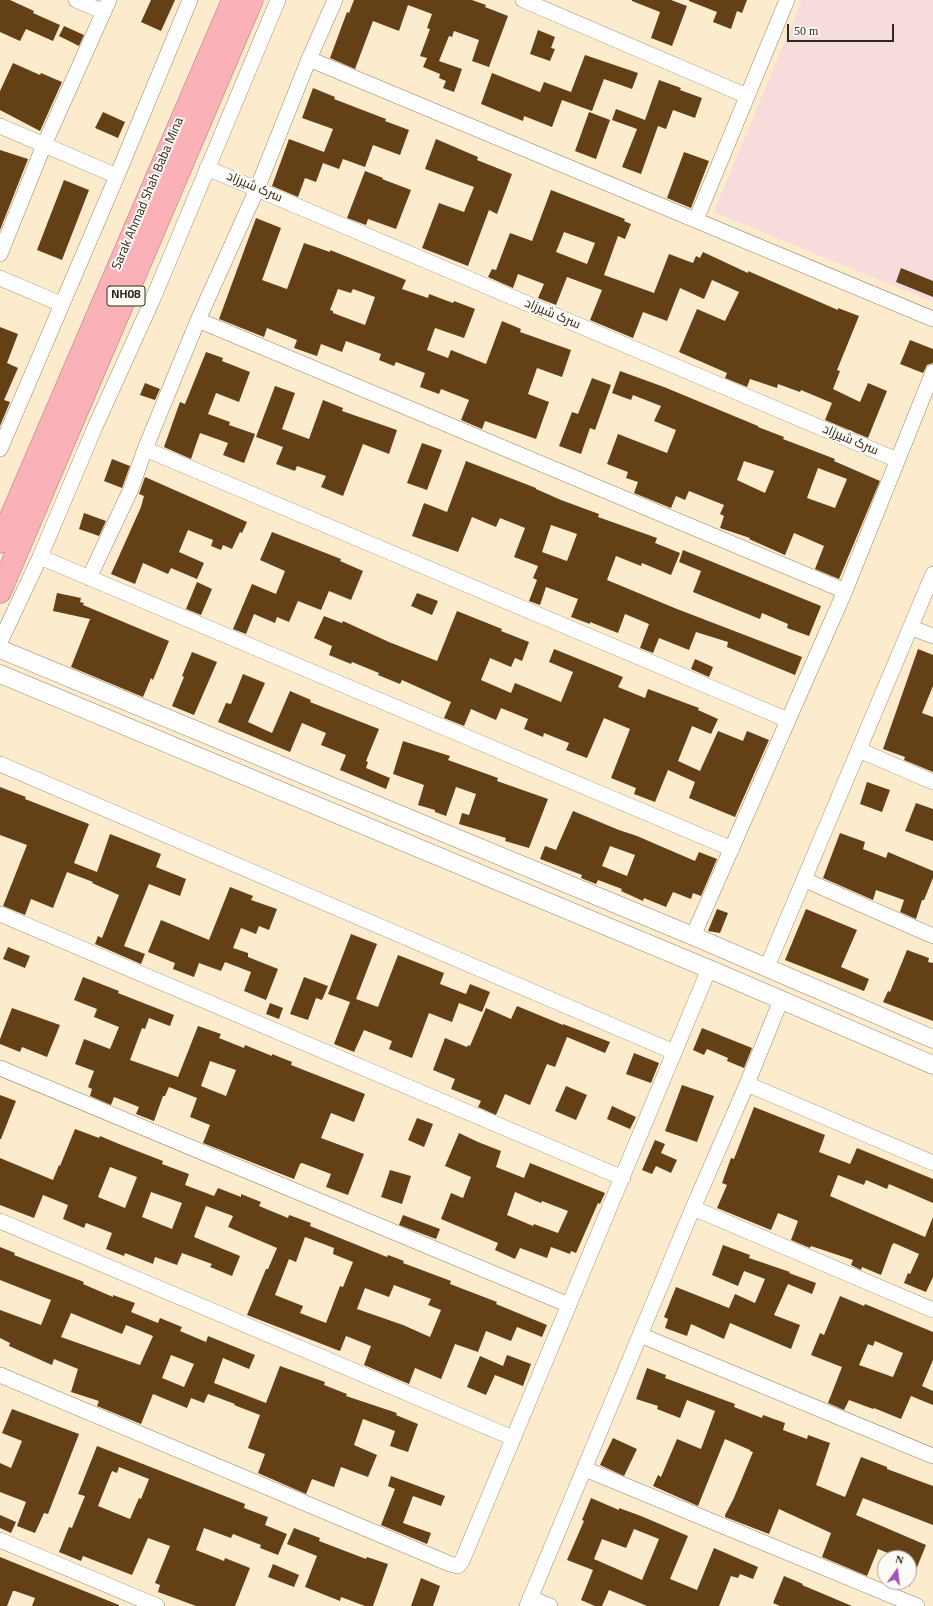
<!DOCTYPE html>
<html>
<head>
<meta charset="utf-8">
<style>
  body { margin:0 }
  #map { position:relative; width:933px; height:1606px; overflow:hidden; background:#fcebcd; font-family:Georgia,serif }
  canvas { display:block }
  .north { position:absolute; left:877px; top:1550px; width:40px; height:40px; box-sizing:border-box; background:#fefaf4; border:1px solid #aca79e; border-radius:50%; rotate:14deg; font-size:11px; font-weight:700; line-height:16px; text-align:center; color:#302a1e }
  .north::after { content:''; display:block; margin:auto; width:14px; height:18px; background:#a553c2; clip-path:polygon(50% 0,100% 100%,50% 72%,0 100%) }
  .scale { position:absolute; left:787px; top:24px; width:107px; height:18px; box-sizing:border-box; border:2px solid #302a1e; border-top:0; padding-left:5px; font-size:12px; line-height:14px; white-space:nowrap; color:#302a1e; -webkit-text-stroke:3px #fefaf4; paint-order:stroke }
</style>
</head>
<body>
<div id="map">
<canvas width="933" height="1606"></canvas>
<div class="north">N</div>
<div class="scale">50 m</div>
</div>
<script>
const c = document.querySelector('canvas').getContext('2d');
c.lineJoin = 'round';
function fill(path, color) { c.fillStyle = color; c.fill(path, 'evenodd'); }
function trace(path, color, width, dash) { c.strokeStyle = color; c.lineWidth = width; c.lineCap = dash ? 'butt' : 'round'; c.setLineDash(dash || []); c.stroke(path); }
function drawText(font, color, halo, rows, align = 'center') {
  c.font = font + ' Georgia,Cairo,serif'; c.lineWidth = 4; c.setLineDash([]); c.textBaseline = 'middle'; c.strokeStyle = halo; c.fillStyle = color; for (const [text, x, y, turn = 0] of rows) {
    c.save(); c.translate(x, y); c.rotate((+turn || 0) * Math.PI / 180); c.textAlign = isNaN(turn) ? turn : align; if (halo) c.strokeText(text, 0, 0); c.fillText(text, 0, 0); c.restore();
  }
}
fill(new Path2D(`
  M802,0H933V302L714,212Z`), '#f7dcdc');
fill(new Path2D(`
  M0,0H10L34,11L33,13L60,25L53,41L26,29L20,41L0,32Z
  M151,0H175L161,31L141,22Z
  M354,0H472L486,5L485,7L508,16L489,67L472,61L479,40L454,31L452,37L449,36L439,61L462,69L454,92L443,88L446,81L439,78L440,74L423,67L427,58L420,56L430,29L427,28L432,14L408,5L399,31L373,21L355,69L330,58L347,12L349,13Z
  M632,0H671L687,6L672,46L651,38L660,12L632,1Z
  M689,0H747L742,13L737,11L731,29L713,22L717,12L689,1Z
  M64,26L84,35L79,46L59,36Z
  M538,30L555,37L551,48L555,49L550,61L530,54Z
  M585,55L638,73L632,89L604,79L592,111L562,100L552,127L524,116L523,121L481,104L492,73L540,92L544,82L571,92Z
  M13,63L40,75L41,73L62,82L40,131L0,110V91Z
  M659,80L681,88L680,90L702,98L695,118L673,110L666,129L658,126L641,174L622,167L637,129L612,120L616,109L645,120Z
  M313,88L335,97L334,99L386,119L385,121L409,130L400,155L373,145L365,167L343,159L339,169L323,163L316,182L305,178L298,197L272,186L289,139L324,152L333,129L302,118Z
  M103,112L125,122L118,138L95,128Z
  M589,112L610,120L596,159L575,151Z
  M436,139L478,157L477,160L512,174L497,214L489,210L468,266L422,248L439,203L464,212L474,187L425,169Z
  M0,150L28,159L0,230Z
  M684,152L709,161L691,208L667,198Z
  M365,171L383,178L382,179L411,190L396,229L368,219L366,225L347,218Z
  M64,180L89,190L62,260L37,250Z
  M551,190L625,219L624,221L631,224L625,239L618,236L604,275L654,293L669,254L693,263L696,256L700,258L703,252L748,273V271L838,310V308L859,316L837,370L840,371L833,389L860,402L868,383L887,391L868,438L825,420L832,403L801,390L800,392L778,384L777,388L750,379L747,387L725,378L727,373L679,352L697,309L725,321L739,292L712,280L704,299L680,288L667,321L643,312L633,338L590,320L602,290L567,277L556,305L538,298L544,284L518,274L513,288L488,277L492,269L496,270L510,233L532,241ZM564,232L595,243L587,264L556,252Z
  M256,218L281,228L262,280L287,289L304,243L330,252V250L406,280L402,289L428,298L429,294L453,303L454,301L475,309L464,338L435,328L427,350L448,358L451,350L486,364L502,321L521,329L520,332L571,350L562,377L537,368L528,394L549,402L536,439L485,421L482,429L461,420L469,400L441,389L439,394L420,387L425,373L396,362L394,366L379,360L381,354L346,341L342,352L321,344L317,356L294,348L297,340L267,328L264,337L219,319ZM338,289L351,293L353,289L375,297L365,325L333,313V311L330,310Z
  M901,268L933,281V297L896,282Z
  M0,327L18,334L7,363L18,368L4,400L10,402L0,426Z
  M910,340L933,349V363L927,365L923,373L900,364Z
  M206,352L223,358L222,361L250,372L239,402L216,393L208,414L230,422L229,425L255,434L244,463L223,455L228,443L200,433L191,459L164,447L180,402L185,404Z
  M620,371L664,387L758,426V427L784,437L783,439L835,459L834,461L880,481L839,579L815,569L824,546L794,533L785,555L749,539L750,538L720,528L724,516L720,514L724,505L689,491L685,500L676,496L671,508L634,493L638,482L626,478L628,472L607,464L618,434L667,453L676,430L654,421L661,406L633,395L631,400L612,393ZM744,461L774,471L765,493L737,480ZM818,468L847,479L835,508L807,498Z
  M592,378L611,385L595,430L590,428L581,454L559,446L572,412L578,414Z
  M145,383L160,389L155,400L140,395Z
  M275,386L295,393L282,429L309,439L323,400L343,408L342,411L397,430L389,454L363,444L343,496L321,487L326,476L297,466L295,471L276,464L283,447L256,437Z
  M422,443L442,450L427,490L407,483Z
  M112,459L130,466L122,488L104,481Z
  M466,461L536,488V489L561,500L599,514L598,517L657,538L655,543L680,553L671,575L642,563L641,566L616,556L607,580L677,609L802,657L795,675L727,647L728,642L696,632L689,650L659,638L653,653L640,648L649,624L625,614L618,633L590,622V624L571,617L578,599L546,587L540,605L529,601L537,580L533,578L538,566L514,557L525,528L500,518L496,527L472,517L458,552L412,536L424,503L447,512ZM551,525L577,534L567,561L542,552Z
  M145,477L247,522L242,533L240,532L232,549L223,545L221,550L211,546L213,540L188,530L179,552L204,563L197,579L171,568L168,574L143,563L135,584L111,574L141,507L144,496L139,494Z
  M84,513L106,521L99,536L79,529Z
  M272,532L341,559L340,561L363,571L351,600L329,591L321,610L298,601L289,622L277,617L275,623L254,614L246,634L233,629L252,584L276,594L285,571L260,560Z
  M683,550L821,606L809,636L787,628L788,624L762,613L760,619L693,592L701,571L679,562Z
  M197,582L212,589L201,615L186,609Z
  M57,593L81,598L80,602L84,603L83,605L169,641L153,680L151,678L143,697L71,667L90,619L53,611Z
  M417,593L438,601L432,615L411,606Z
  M457,611L502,629L501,631L529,642L522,661L515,658L511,667L490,658L481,680L511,693L515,683L561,702L573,672L549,662L554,649L623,677L618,687L645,698L648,689L699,708L698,710L718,719L711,734L692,726L678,761L700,771L718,731L743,741L747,731L769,740L735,817L689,798L695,782L668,770L655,802L634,794L636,788L611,778L630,729L604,718L587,758L566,750L569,743L544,733L543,737L524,729L528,719L501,708L496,720L471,709L464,726L444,718L451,702L402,680L400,684L378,675L379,673L352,662L351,664L329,655L332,646L314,638L324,616L342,623L343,621L389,642L437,661Z
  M918,649L933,655V686L922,713L933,717V772L904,760L905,757L883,749Z
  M192,652L217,662L194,715L172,706L184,677L182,676Z
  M695,659L713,667L709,677L691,669Z
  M243,674L265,683L248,722L272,733L290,691L311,700L310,702L379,729L366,761L368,762L366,768L390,778L386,789L340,770L346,755L321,745L326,733L302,723L290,752L218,722L226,703L231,704Z
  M403,741L450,756L448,760L498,778L497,781L548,799L529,848L505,841L506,838L459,824L462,813L469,815L476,794L456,787L446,816L435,812V810L418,805L424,785L393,774Z
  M867,782L890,790L882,812L860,804Z
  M0,787L26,797L25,799L89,824L74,863L97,872L110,834L161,854L156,867L186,879L180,896L149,884L124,946L145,954L141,964L95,944L98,936L102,938L119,895L92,883L93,882L67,872L53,908L31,899L25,915L3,906L27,845L0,835Z
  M916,803L933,809V841L905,831Z
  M573,811L619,830L637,836L695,861L699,852L717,859L701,896L693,893L691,899L673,892L666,907L644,898L643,901L621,891L622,889L598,880L596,884L581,878L582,875L540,859L545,846L556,850ZM610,846L635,855L627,876L602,866Z
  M840,833L865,842L863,849L886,858L888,852L933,871V878L924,900H922L916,919L900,912L904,900L876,890L873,900L823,878Z
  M230,887L253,896L251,900L277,909L269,930L259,926L256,934L241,928L233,948L248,953V957L278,969L266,1000L244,991L251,972L225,962L221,971L199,963L194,977L173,969L175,963L148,952L161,920L209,940Z
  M717,909L728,913L720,933L708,931Z
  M806,909L857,930L841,967L869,979L864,991L785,960Z
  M351,934L377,944L356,999L378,1007L398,955L444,973L440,984L466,994L470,984L490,992L482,1012L459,1003L452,1022L429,1013L412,1058L389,1049L392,1041L364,1030L354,1052L334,1044L350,1002L328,994Z
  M8,947L30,956L25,968L3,959Z
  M907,950L929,958L928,962L933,963V1021L883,1002L888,991L890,992Z
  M83,977L119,991L118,993L174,1015L170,1026L149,1018L145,1029L142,1028L130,1060L178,1077L198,1026L221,1034L219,1038L244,1048L245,1045L272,1056V1054L292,1062L291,1065L365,1094L354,1122L331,1113L321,1138L364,1154L348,1195L326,1187L331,1174L302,1163L300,1164L294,1179L203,1143L210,1125L190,1117L197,1098L169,1087L165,1096H163L154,1121L136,1114L139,1107L114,1097L111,1105L90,1096L92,1089L88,1087L94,1071L75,1064L84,1039L110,1049L119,1027L94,1017L97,1009L74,1000ZM210,1061L236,1070L226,1096L201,1086Z
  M304,977L328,986L322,1000L316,998L308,1020L290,1014Z
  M270,1003L283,1008L279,1019L266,1014Z
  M517,1006L563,1025V1024L610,1042L605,1053L567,1037L555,1067L547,1064L530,1105L505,1094L496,1115L478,1107L481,1101L451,1089L455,1079L433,1070L445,1038L467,1047L468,1045L470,1046L486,1008L511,1019Z
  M12,1008L60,1025L47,1057L22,1047L20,1052L0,1044V1039Z
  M702,1028L752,1048L744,1068L727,1061L728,1058L707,1049L704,1055L693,1050Z
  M634,1053L659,1063L651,1083L626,1074Z
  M682,1085L714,1096L697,1142L665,1131Z
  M566,1086L587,1095L576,1120L555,1111Z
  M0,1095L16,1101L1,1139H0Z
  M612,1106L636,1117L630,1129L607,1119Z
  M754,1107L825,1135L819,1152L850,1164L857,1148L933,1179V1203L889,1184L887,1189L866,1180L864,1185L838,1175L830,1196L925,1237L933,1217V1277L926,1292L904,1283L908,1273L910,1274L919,1254L894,1243L892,1245L881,1275L862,1267L861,1270L851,1265L853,1260L811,1246L810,1248L791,1240L798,1221L778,1213L771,1230L717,1208L727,1185L722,1183L731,1158L734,1159Z
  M417,1118L433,1124L424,1147L408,1140Z
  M75,1129L99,1138L100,1136L119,1144L163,1161L162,1164L189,1174L185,1185L214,1196L218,1188L241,1197V1194L261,1202L259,1206L288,1218L289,1215L311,1223L310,1226L387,1257L388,1255L404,1261L403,1263L451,1281L450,1284L497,1302L496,1304L547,1325L542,1337L517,1327L511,1341L486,1331L478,1352L455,1344L441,1379L415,1368L409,1384L364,1365L371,1346L346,1336L340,1351L247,1315L266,1269H268L277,1248L228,1227L233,1216L206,1206L194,1237L240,1256L232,1276L210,1267L212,1264L182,1253L177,1265L155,1257L153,1264L125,1253L124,1256L106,1249L112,1233L86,1223L84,1228L63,1219L68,1205L43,1195L34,1218L0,1205V1158L53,1180L59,1165L60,1166ZM110,1167L137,1177L125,1208L98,1197ZM151,1192L182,1203L172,1229L142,1217ZM305,1237L334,1248L333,1254L353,1262L343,1287L340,1286L326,1323L300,1313L303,1306L275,1295L289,1259L296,1262ZM394,1285L431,1299L428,1305L441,1310L430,1337L403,1325L357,1309L365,1288L389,1297Z
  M459,1133L478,1142L501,1151L496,1167L524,1178L530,1163L605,1193L600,1204L598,1203L576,1253L571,1251L570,1254L551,1247L547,1258L520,1248L515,1259L495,1250L498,1243L441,1219L451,1193L463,1198L471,1177L445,1166ZM515,1192L541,1203L542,1201L568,1211L558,1233L534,1224L533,1226L507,1215Z
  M655,1140L665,1144L661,1153L677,1160L671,1173L656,1166L652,1174L642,1170Z
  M390,1170L411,1176L402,1204L381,1197Z
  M403,1215L440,1229L436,1239L399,1225Z
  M723,1245L750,1255L749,1258L790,1272L789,1273L816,1283L812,1294L788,1284L774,1315L800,1325L791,1349L730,1323L724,1339L691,1324L687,1336L665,1328L668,1319L664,1317L676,1287L729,1308L735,1294L755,1303L765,1279L744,1271L738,1286L712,1275Z
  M0,1247L15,1253L14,1255L84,1282L83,1284L113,1297V1295L135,1303L131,1312L158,1323L160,1318L182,1327L180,1331L206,1342L208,1336L255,1355L249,1369L223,1358L214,1383L266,1403L280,1366L325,1382L324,1385L347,1394L346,1396L397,1413L396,1415L418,1424L408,1452L390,1446L395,1431L363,1419L354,1445L377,1455L368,1477L341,1467L334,1487L312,1479L306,1494L258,1473L265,1454L248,1448L260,1415L234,1405L235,1404L208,1394L204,1403L191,1398L187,1408L153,1394L141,1424L97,1406L99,1401L71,1392L78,1369L54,1359L52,1365L9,1346L10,1343L0,1338V1310L41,1325L51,1300L0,1280ZM71,1313L122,1334L126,1325L153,1336L140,1365L61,1337ZM171,1355L194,1364L184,1387L162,1378Z
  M840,1296L864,1306L865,1304L933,1332V1360L922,1386L933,1391V1405L911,1396L901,1419L874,1408L873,1409L849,1400L844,1410L828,1403L842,1367L811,1355L820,1333L824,1335ZM875,1341L903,1353L893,1377L859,1365L868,1344L873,1346Z
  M507,1355L531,1364L523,1386L495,1375L486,1395L467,1387L480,1356L503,1366Z
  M647,1368L666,1375L665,1378L735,1404L734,1407L762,1418L763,1415L785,1423L783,1430L807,1439L808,1435L830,1443L816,1485L845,1497L861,1457L887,1467V1469L933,1486V1525L863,1498L856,1515L926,1545L909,1587V1558H900L878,1549L867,1576L822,1557L831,1533L779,1509L769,1534L725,1517V1515L733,1500L753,1452L750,1451V1450L725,1439L698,1506L653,1486L658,1475L661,1477L677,1439L701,1449L715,1411L687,1400L680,1418L657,1409L658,1406L636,1399Z
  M12,1409L79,1434L48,1514L44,1513L35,1533L17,1526L26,1502L0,1492V1463L11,1468L22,1441L2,1433Z
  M613,1438L637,1449L624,1476L600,1465Z
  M97,1446L245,1504L244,1508L268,1517L265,1525L287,1534L278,1555L260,1548L261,1545L233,1534L231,1538L204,1528L196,1550L224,1561L225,1558L250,1568L235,1606H196L158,1592L160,1585L155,1583L170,1546L148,1538L132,1575L83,1556L81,1561L59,1552L69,1527L72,1528L85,1496L78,1494ZM119,1467L149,1479L141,1499L139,1498L130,1519L98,1506L112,1471L117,1473Z
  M391,1476L445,1496L441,1506L413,1496L403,1523L431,1533L427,1544L381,1525L395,1489L388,1486Z
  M591,1498L619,1510V1508L641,1516L688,1536L670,1579L697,1590L714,1548L758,1567L753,1579L740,1574L738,1578L731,1576L719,1606H647L609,1590L602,1606H595L581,1600L593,1570L567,1560L584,1521L582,1520ZM634,1529L659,1539L642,1580L594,1559L602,1539L626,1548Z
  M0,1515L16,1522L11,1533L0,1528Z
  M294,1528L320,1538L319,1541L366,1559L367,1557L388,1564L373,1606H365L341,1597L340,1601L305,1587L317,1556L287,1544Z
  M0,1557L119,1605V1606H32L35,1598L15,1591H13L7,1606H0Z
  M273,1564L299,1575L294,1587L268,1577Z
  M784,1576L803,1584L802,1585L852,1606H780L773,1603Z
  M421,1578L440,1586L433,1606H411Z`), '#644017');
const minor = new Path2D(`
  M76,0L104,12
  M523,0L747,96
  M309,59L933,319
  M0,126L117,176
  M207,168L897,460
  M696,220L787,0
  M0,254L44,145L109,0
  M0,278L61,304
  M198,320L845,591
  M0,449L117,176L190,0
  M145,449L788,720
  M40,557L732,849
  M89,578L131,489L145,449L198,320L257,189L309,59L335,0
  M912,628L933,636
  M0,642L40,557L95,427L152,301L278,0
  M859,750L933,782
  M0,764L674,1052
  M805,880L933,936
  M0,914L623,1178
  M693,936L845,591L933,372
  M767,967L933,574
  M781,1000L747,1084L933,1163
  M0,1068L569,1305
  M693,1208L933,1310
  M0,1221L513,1438
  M640,1335L933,1456
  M0,1375L450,1564L458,1566L462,1561L709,969
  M585,1469L917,1606
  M0,1540L157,1606
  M530,1598L550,1606
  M527,1606L693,1208L747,1084`);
const tertiary = new Path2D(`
  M0,649L693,936L933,1039
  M0,674L709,969L933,1065`);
const trunk = new Path2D(`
  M0,542L233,0
  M0,592L252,0`);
trace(minor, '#95866a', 16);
trace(tertiary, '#95866a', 19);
trace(trunk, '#b27677', 23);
trace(minor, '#fff', 15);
trace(tertiary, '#fff', 18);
trace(trunk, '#fab2b8', 22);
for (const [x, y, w] of [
  [126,296,38]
]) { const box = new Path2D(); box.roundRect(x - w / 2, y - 10, w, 20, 3); c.fillStyle = '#fefaf4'; c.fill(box); trace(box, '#302a1e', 1); }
drawText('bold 12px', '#302a1e', null, [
  ["NH08",126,296]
]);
drawText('13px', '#302a1e', '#fefaf4', [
  ["سرک شیرزاد",254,188,23],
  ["Sarak Ahmad Shah Baba Mina",149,194,-67],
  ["سرک شیرزاد",552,315,23],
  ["سرک شیرزاد",850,441,23]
]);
</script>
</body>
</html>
